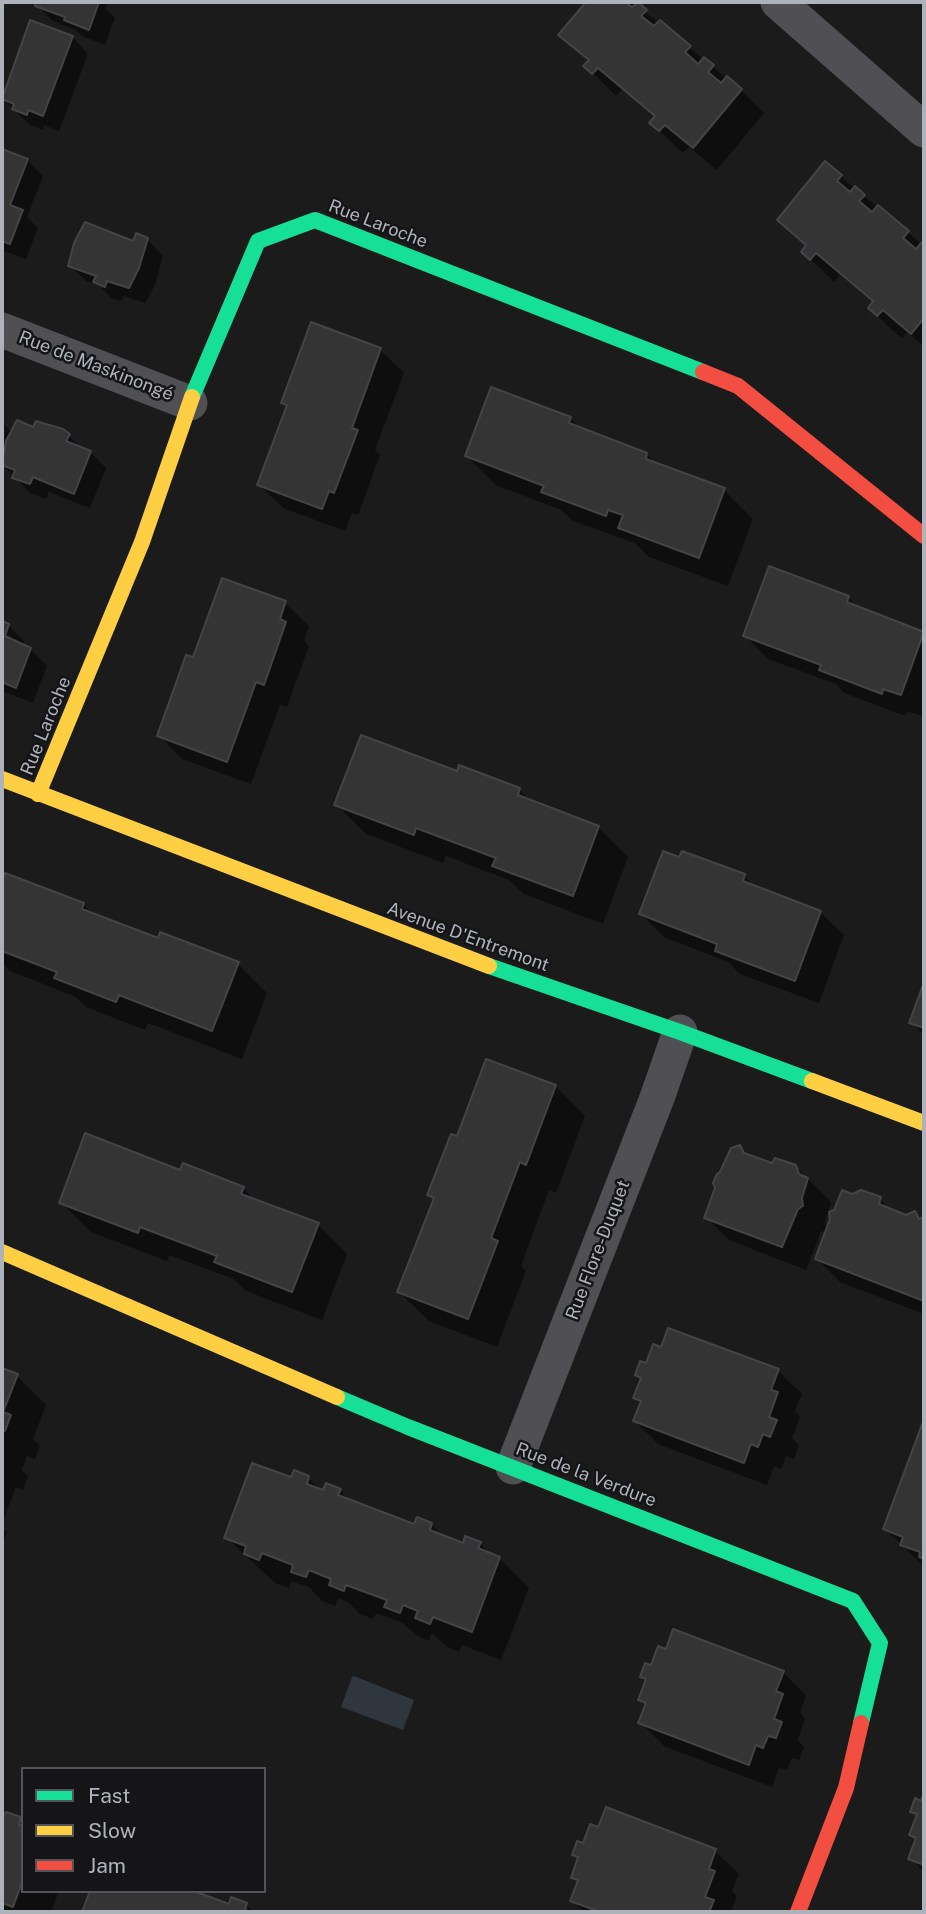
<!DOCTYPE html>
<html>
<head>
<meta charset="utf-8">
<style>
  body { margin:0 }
  #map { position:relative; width:926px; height:1914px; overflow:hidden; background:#1b1b1b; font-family:"Public Sans",sans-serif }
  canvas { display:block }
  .frame { position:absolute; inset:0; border:4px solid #aeb2bb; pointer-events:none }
  .legend { position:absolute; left:21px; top:1767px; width:245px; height:126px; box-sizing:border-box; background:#151517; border:2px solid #525459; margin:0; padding:9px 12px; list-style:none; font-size:21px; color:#aeb2bb }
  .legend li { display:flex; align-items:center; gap:14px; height:35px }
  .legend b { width:35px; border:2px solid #525459 }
</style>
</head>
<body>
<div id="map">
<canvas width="926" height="1914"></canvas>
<div class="frame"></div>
<ul class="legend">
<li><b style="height:9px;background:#16e098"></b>Fast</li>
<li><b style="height:9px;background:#ffcf43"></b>Slow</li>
<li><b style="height:9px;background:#f24e42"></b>Jam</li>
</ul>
</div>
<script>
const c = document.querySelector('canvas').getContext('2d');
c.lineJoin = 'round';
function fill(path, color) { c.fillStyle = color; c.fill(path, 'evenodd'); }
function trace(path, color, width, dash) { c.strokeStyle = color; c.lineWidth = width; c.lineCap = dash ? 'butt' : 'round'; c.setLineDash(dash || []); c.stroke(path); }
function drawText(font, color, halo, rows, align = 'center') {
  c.font = font + ' "Public Sans",sans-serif'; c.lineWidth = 5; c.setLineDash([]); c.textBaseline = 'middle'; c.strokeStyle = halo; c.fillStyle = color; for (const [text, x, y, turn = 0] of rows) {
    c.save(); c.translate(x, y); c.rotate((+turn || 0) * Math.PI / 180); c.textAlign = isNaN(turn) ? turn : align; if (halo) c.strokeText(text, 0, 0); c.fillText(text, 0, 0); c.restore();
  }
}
fill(new Path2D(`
  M354,1676L414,1700L403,1730L341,1707L352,1677Z`), '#2f363d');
fill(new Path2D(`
  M38,2H107L105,8L115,18L105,45L82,36L76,30L53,21L37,5Z
  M588,2H633L741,90L764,113L717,170L689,147L683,153L675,146L652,123L656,118L622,89L616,96L586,66L589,62L561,35Z
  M72,37L88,54L59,131L44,125L43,130L30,125L2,98Z
  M2,151L27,160L43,176L27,217L38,228L26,259L2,250Z
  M826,164L924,246V346L907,332L902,338L893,331L870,308L874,303L840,275L834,282L827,275L803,252L807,247L779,220Z
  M147,239L163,256L155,285L145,303L124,296L121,301L111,298L100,286L86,281L70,265Z
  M380,350L404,373L375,450L380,455L358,515L352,513L345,531L283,508L259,485L288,407L283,402Z
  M570,418L582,430L647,454L657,465L724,490L753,519L728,586L649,557L635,543L573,521L561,510L496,485L467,456Z
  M2,422L12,433L34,429L68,435L83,449L90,452L106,468L90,508L49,492L46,499L30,493L2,464Z
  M223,580L285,603L309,626L304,641L309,646L287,707L280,705L251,784L182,759L159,735L194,659Z
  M848,597L860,609L924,635V717L907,711L905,716L844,693L836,684L768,659L745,635Z
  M2,623L8,625L24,641L23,646L30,649L47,666L33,703L2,691Z
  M458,774L519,790L532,802L598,827L628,857L603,924L524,894L509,880L446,856L443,863L366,834L336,804Z
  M6,875L83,905L95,916L158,941L238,964L267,993L242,1059L148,1023L145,1030L86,1007L74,996L10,971L2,963V886Z
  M744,876L756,888L820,912L844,935L819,1003L740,974L728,962L664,937L641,914Z
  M924,987V1035L911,1022Z
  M487,1061L556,1087L585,1116L556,1193L549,1190L521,1266L526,1271L497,1347L429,1321L399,1292L435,1200L429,1195L458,1138Z
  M739,1147L749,1157L773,1165L795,1166L831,1202L825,1222L826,1230L821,1232L806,1270L729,1240L706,1217Z
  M182,1172L243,1188L256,1201L318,1225L347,1254L322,1320L246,1291L234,1279L169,1255L167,1261L91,1232L61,1202Z
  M852,1196L880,1199L892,1211L906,1217L914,1213L922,1220L924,1219V1314L840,1282L817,1259Z
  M2,1370L17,1376L46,1405L33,1439L40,1446L35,1459L27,1456L22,1470L28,1476L23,1490L16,1487L2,1524Z
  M778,1371L802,1394L795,1411L800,1417L792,1438L799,1445L794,1459L786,1456L781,1469L774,1466L767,1485L658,1444L635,1421L641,1404L635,1398L642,1380L637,1375Z
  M924,1423V1566L885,1529Z
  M308,1478L324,1493L340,1490L351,1502L415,1526L431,1525L444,1537L464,1545L480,1543L492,1556L500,1559L529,1588L501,1660L462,1645L459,1652L447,1647L432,1633L429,1641L416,1635L403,1623L376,1613L373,1619L360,1614L348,1602L338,1598L335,1606L322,1601L309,1587L291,1581L289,1588L275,1583L226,1537L292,1479Z
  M2,1527L7,1532L2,1545Z
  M783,1672L806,1696L800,1713L805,1718L798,1740L804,1747L799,1760L792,1758L787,1770L779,1768L772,1787L664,1746L640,1722L647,1705L641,1699L647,1682L642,1677Z
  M924,1797V1872L910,1858L917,1840L911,1835L918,1817L912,1812L922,1803Z
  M20,1819L23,1821V1891H59L51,1912H2V1820Z
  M715,1851L739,1874L732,1891L737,1896L731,1912H584L572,1900L579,1883L573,1877L579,1860L574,1854Z
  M92,1891H197L202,1896L230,1906L246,1905L254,1912H84Z`), '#0007');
const building = new Path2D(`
  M36,2H99L89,30L64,20L65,17L35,6Z
  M586,2H625L632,7L638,2L647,10L641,16L654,26L660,20L691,46L685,52L698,64L704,57L714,65L708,72L721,83L727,76L742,89L693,148L665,125L659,131L649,123L655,116L598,68L592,74L583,66L589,60L558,35Z
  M30,20L73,36L43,116L28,110L27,115L12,109L14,104L2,99Z
  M2,149L28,159L10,205L23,210L10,244L2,241Z
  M825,161L842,175L837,181L850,192L855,186L865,195L859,201L872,212L878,205L909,231L903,238L916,249L922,242L924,244V318L911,334L883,310L877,316L868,308L873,301L816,253L810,260L801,252L806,245L777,220Z
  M85,222L133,241L136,233L148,238L139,268L129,288L107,281L105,287L93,282L96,276L68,266L74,243Z
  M311,322L381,348L352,428L358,430L334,493L329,491L322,509L257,485L287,405L281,403Z
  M491,387L571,417L569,423L647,453L646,459L725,488L699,558L618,528L623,515L608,510L606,516L541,492L544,486L465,456Z
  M17,420L33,427L36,421L63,429L70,434L66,441L91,451L74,494L33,477L30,484L12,478L15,470L2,465L6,441Z
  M769,566L849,596L847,602L924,632L901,695L883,689L882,694L819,670L821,665L743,636Z
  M222,578L286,601L280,619L286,622L264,685L256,682L227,762L157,736L186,655L193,657Z
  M2,621L9,624L5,636L31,648L16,688L2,682Z
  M361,735L457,771L459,765L520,788L518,795L599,826L573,896L492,866L496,858L416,828L414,835L334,805Z
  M663,851L679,857L682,851L745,874L743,881L821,911L795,981L715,951L717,944L639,914Z
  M5,873L84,903L82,909L158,938L160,932L239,962L212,1031L119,995L116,1002L54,978L57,972L2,951V881Z
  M924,982V1028L909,1023Z
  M486,1059L556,1085L526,1165L520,1162L491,1238L498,1241L468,1319L397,1292L434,1198L427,1195L451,1134L457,1136Z
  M85,1133L180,1170L183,1163L244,1187L241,1194L319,1223L292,1292L214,1262L217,1256L140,1227L138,1233L59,1203Z
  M740,1145L744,1153L772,1163L775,1158L796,1165L799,1174L808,1178L802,1198L803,1206L798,1209L782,1247L704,1218L715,1188L713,1183L717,1174L720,1172L731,1148Z
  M842,1190L852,1194L861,1190L881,1197L879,1204L906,1215L915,1211L919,1219L924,1217V1301L815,1259L830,1219L829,1212L834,1210Z
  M668,1328L779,1369L771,1390L778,1392L769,1417L777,1420L770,1437L763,1434L758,1447L751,1444L744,1463L633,1421L641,1401L633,1398L641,1378L635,1375L640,1361L646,1363L653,1344L661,1347Z
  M2,1368L18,1374L3,1412L11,1415L5,1431L2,1429Z
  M924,1419V1559L919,1557L920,1552L900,1545L903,1537L883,1529Z
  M252,1463L291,1477L294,1470L309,1476L307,1484L323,1490L326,1483L341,1489L338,1495L414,1524L417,1517L432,1523L430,1530L463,1543L465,1536L481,1542L478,1548L500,1557L472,1632L433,1617L430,1624L415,1618L418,1611L403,1605L400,1613L384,1607L387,1600L346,1585L344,1591L329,1585L331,1579L309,1570L306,1577L291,1572L293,1565L262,1553L259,1560L244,1554L246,1546L224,1538Z
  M673,1629L784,1671L776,1691L783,1694L774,1719L782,1722L776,1738L768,1736L763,1748L756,1745L749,1765L638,1723L646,1703L638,1700L646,1679L640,1677L645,1663L651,1665L658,1646L666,1649Z
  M924,1792V1865L908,1859L916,1838L909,1835L917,1814L910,1812L915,1798L921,1801Z
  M606,1807L716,1849L709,1869L715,1871L705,1897L714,1900L709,1912H600L570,1901L578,1880L571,1878L578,1857L572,1855L577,1841L583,1843L590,1824L598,1827Z
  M6,1812L21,1817L19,1825L23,1826V1880L13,1907L2,1903V1818Z
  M90,1891H194L229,1904L231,1897L247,1903L245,1910L251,1912H82Z`);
fill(building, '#343435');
trace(building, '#444447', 2);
trace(new Path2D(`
  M778,2L924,130
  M2,330L190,403
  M513,1467L657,1098L680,1032`), '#505054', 35);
trace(new Path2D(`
  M192,397L258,241L315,220L703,372
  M489,966L680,1032L812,1081
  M337,1397L408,1427L853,1601L880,1643L861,1723`), '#16e098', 16);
trace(new Path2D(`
  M2,779L489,966
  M38,794L142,542L192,397
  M812,1081L924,1123
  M2,1252L337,1397`), '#ffcf43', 16);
trace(new Path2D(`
  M703,372L738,386L924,536
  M798,1912L846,1788L861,1723`), '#f24e42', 16);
drawText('18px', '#aeb2bb', '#151517', [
  ["Rue Laroche",378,224,21],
  ["Rue de Maskinongé",96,366,21],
  ["Rue Laroche",46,726,-68],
  ["Avenue D'Entremont",468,937,20],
  ["Rue Flore-Duquet",598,1250,-69],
  ["Rue de la Verdure",586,1475,21]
]);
</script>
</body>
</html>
